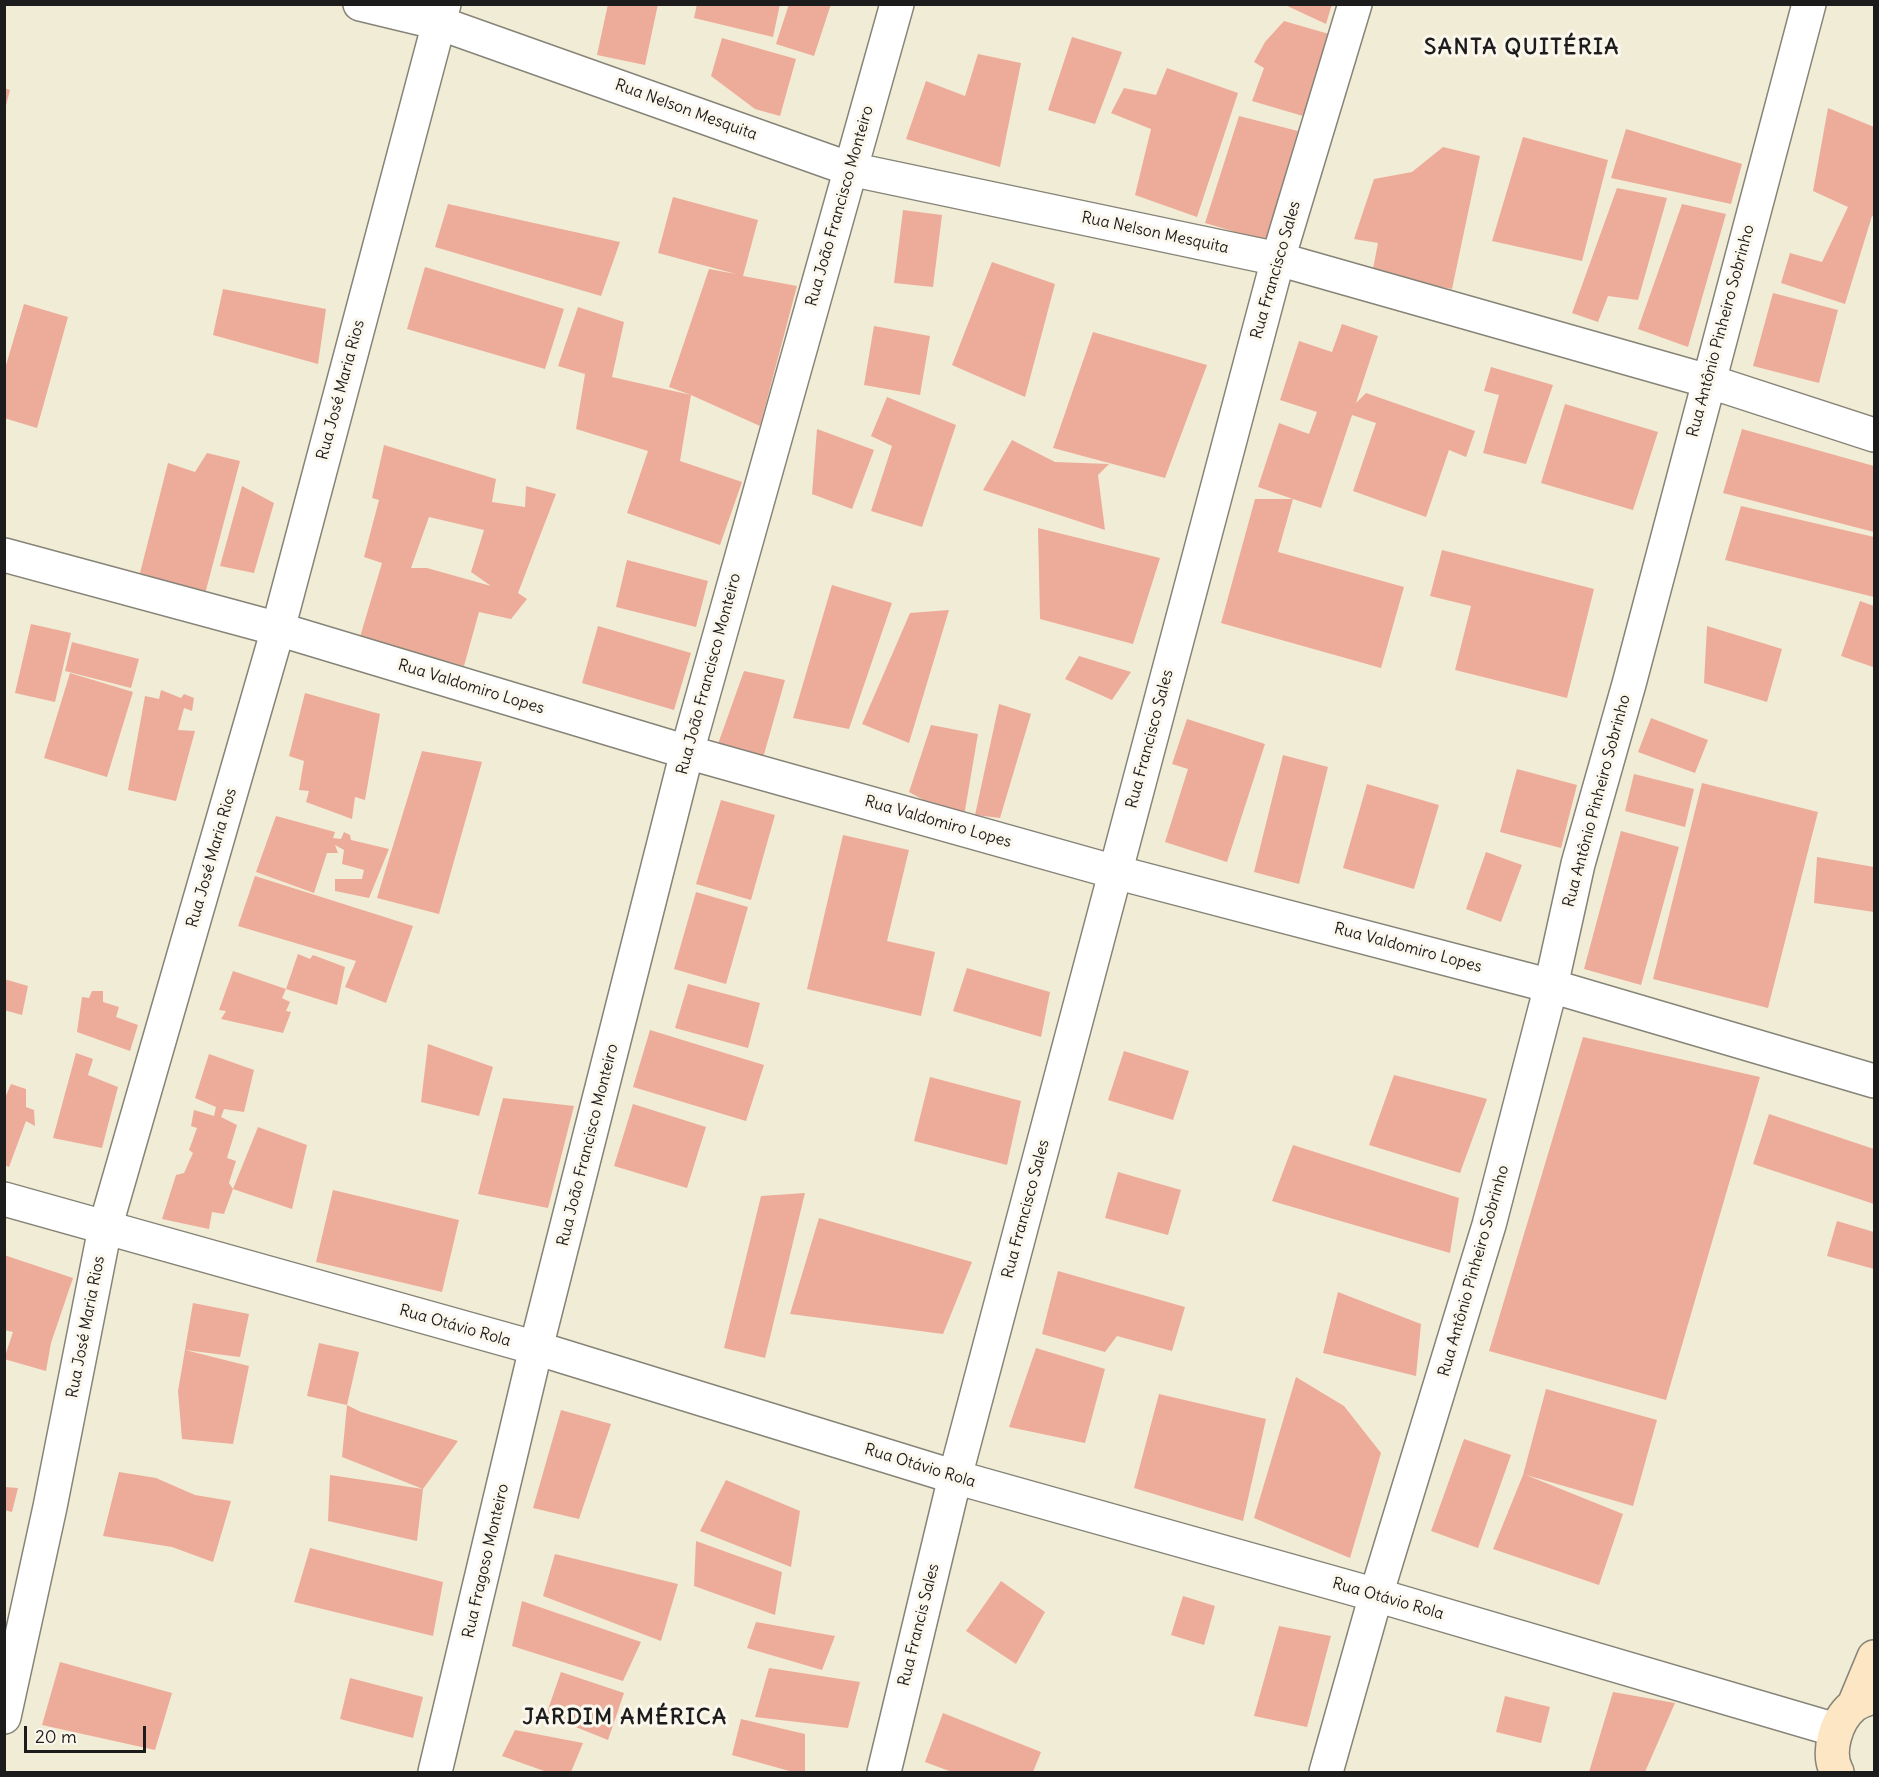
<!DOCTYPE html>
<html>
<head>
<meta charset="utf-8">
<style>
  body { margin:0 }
  #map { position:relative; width:1879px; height:1777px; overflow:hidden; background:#f1ecd5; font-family:Delius,sans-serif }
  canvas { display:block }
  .frame { position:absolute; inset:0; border:6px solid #1c1c1c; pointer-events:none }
  .scale { position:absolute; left:24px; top:1726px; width:122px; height:27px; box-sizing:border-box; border:3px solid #1c1c1c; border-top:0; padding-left:8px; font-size:18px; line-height:21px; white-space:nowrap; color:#1c1c1c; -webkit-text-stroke:4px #fbf7ec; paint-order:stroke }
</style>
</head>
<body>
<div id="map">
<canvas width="1879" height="1777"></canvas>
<div class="frame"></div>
<div class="scale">20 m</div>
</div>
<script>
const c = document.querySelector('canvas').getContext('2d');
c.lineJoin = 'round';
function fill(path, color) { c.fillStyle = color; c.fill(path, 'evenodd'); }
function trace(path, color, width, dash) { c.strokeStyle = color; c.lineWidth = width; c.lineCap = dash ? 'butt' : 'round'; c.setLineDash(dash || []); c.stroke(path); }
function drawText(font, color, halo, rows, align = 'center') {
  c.font = font + ' Delius,sans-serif'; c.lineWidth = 6; c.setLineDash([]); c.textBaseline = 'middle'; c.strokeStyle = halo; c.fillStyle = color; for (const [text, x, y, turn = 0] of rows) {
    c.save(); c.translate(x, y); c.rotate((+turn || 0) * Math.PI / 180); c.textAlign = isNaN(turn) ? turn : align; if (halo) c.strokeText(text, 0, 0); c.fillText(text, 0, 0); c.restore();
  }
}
fill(new Path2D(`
  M608,4H658L645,65L597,55Z
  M697,4H780L773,37L694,18Z
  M789,4H831L814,56L776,44Z
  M1283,4H1332L1326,24Z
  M1284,21L1329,34L1303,116L1252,101L1264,68L1254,62L1265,42Z
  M1072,37L1122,52L1095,124L1048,110Z
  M722,38L796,59L780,116L755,109L711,76Z
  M978,54L1021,63L1000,167L906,139L926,81L965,96Z
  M1167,68L1238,93L1197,217L1135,195L1151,129L1111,113L1124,88L1156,95Z
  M4,88L10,90L5,109H4Z
  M1828,108L1874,127V217L1872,216L1845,304L1781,283L1790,253L1822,262L1848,207L1813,191Z
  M1239,116L1298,131L1266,241L1205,223Z
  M1626,129L1742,164L1731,204L1611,178Z
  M1523,137L1608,160L1582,261L1492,241Z
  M1443,147L1480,156L1452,289L1372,274L1378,243L1354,239L1374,179L1412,172Z
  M1617,188L1667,198L1638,300L1608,296L1598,322L1572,313Z
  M673,197L758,220L743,276L797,286L760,426L691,395L680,461L742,482L720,545L627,513L648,451L576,429L585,374L558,366L578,307L624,322L612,377L691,395L669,387L709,269L736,274L658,253Z
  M448,204L620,242L601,296L435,247Z
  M1682,204L1726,214L1688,347L1638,329Z
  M903,210L942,215L933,287L894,283Z
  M992,262L1055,284L1025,397L952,365Z
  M425,267L564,309L545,369L407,329Z
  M223,289L326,309L318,364L213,335Z
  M1773,293L1838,310L1819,383L1753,366Z
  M24,304L68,317L37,428L4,418V372Z
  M1342,324L1378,336L1356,403L1366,393L1475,431L1466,457L1449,450L1426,517L1353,491L1376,423L1352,415L1321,508L1293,499L1278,552L1404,587L1381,668L1221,623L1255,499H1293L1258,487L1279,423L1309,434L1317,412L1280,400L1299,341L1332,352Z
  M874,326L930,336L920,395L864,385Z
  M1093,332L1207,365L1165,478L1053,448Z
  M1491,367L1553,385L1526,464L1483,453L1499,395L1484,391Z
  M887,397L956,425L922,527L871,511L892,446L871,436Z
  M1565,404L1658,432L1633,510L1541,483Z
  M817,429L874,450L852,509L812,494Z
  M1742,429L1874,466V532L1723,493Z
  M1012,440L1055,462L1109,464L1098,475L1105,530L983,490Z
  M384,445L496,479L492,502L525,507L526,486L556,494L518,593L527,599L511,619L479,612L464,666L360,637L382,563L364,557L379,500L372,498ZM429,517L484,530L471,572L491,586L427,568H411Z
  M207,453L240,461L205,594L140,573L168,463L195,472Z
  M242,486L274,503L254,573L220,566Z
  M1741,506L1874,537V597L1725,560Z
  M1038,528L1160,558L1133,644L1040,619Z
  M1442,550L1594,589L1567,698L1455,670L1471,606L1430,596Z
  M627,560L708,581L696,627L616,607Z
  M832,585L892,603L849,729L793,718Z
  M1860,601L1874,606L1873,667L1841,656Z
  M949,610L909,743L862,724L910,613Z
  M31,624L71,633L55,702L15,693Z
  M598,626L691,653L674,710L582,683Z
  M1707,626L1782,649L1767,702L1704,683Z
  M72,642L139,659L131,688L65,671Z
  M1079,656L1131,672L1112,700L1065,679Z
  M744,671L785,680L763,758L718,744Z
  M70,673L133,692L107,777L44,758Z
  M161,690L181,698L184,694L194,698L192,711L184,708L178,730L195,731L176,801L128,790L145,696L159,699Z
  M305,693L380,714L365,800L355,797L352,819L306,802L309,791L299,790L304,761L289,756Z
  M999,704L1031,714L1000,818L975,815Z
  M1651,718L1708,740L1695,773L1638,752Z
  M1187,719L1265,744L1227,862L1165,842L1188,769L1172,764Z
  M931,725L978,734L963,822L909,792Z
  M422,751L482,762L439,914L377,898Z
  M1283,755L1328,767L1299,884L1254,872Z
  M1517,769L1577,785L1561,848L1500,832Z
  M1634,774L1694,789L1685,827L1625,811Z
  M1702,783L1818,812L1768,1008L1653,979Z
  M1367,784L1439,805L1414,889L1343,868Z
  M721,800L775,815L751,900L696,884Z
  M276,816L335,832L333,838L341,839L344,832L350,835L351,840L389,849L369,898L335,891V879H362L364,870L342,864L344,850L335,845L338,853H327L314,893L256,872Z
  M1621,831L1679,847L1641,985L1584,969Z
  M843,835L909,850L887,941L935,952L921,1016L807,989Z
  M1486,852L1522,865L1501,922L1466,909Z
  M1817,857L1874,867V912L1814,903Z
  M255,876L413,926L386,1003L345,987L356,961L238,926Z
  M696,892L748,907L726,984L674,969Z
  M298,954L310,959L313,955L345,967L337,1005L286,989Z
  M967,968L1050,992L1041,1037L953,1011Z
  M233,971L286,989L282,998L290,1002L286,1011L291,1012L283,1033L221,1019L226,1011L219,1010Z
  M4,979L28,986L22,1015L4,1010Z
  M688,984L760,1003L748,1048L675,1028Z
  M92,991H103V1002L119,1007L116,1017L138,1025L130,1051L77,1032L82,997L89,998Z
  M650,1030L764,1065L746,1121L633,1087Z
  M1583,1037L1760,1077L1666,1400L1489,1351Z
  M428,1044L493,1067L479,1116L421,1102Z
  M1124,1051L1189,1071L1173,1120L1108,1100Z
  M76,1053L93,1059L88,1075L118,1087L102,1148L53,1138Z
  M209,1054L254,1070L244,1112L224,1109L221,1117L237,1125L227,1158L236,1161L229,1183L233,1189L258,1127L307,1145L292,1209L233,1189L224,1214L212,1212L209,1229L162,1219L176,1175L184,1173L193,1153L189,1150L197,1128L191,1126L194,1110L214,1116L216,1107L195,1098Z
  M1394,1075L1487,1099L1460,1173L1369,1145Z
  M930,1077L1021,1101L1007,1165L914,1141Z
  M11,1084L26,1089V1107L34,1110L35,1126L26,1121L9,1167L4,1165V1100Z
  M503,1098L574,1106L548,1208L478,1194Z
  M633,1104L706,1127L687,1188L614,1166Z
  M1769,1114L1874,1149V1204L1753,1164Z
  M1293,1145L1459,1198L1450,1253L1272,1201Z
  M1118,1172L1181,1190L1168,1235L1105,1218Z
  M333,1190L459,1220L442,1292L316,1262Z
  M805,1193L765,1358L724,1348L761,1196Z
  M819,1218L972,1262L943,1334L790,1314Z
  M1837,1221L1874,1232V1269L1827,1256Z
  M4,1255L73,1278L51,1343L46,1371L4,1359L13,1332L4,1330Z
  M1058,1271L1185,1307L1172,1351L1117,1336L1105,1352L1042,1334Z
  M1338,1292L1421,1324L1416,1376L1323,1353Z
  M193,1303L249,1314L240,1357L185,1350L249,1366L233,1444L182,1439L178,1391Z
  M319,1343L359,1352L347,1405L361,1412L458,1441L423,1489L417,1541L328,1521L330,1475L423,1489L342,1457L347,1405L307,1396Z
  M1036,1348L1105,1369L1085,1443L1009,1427Z
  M1296,1377L1344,1406L1381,1453L1350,1558L1254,1518Z
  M1546,1389L1657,1420L1633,1506L1526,1475L1623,1514L1599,1585L1493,1549L1523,1475Z
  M1159,1394L1266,1419L1243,1521L1134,1488Z
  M561,1410L611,1424L579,1519L533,1508Z
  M1464,1439L1511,1455L1478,1548L1431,1531Z
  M119,1472L156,1478L195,1495L231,1501L213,1562L172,1547L103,1536Z
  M726,1480L800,1511L791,1567L700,1531Z
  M4,1487L18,1488L12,1512L4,1510Z
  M696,1541L782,1572L775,1615L694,1586Z
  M310,1548L443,1582L433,1636L294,1602Z
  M555,1554L678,1584L661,1641L543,1596Z
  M1001,1581L1045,1612L1016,1664L966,1631Z
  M1183,1596L1215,1606L1204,1645L1171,1635Z
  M522,1601L641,1642L623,1681L512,1646Z
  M756,1622L835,1636L822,1670L747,1648Z
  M1279,1626L1331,1636L1307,1727L1254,1716Z
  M60,1662L172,1693L155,1750L42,1725Z
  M769,1668L860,1682L848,1728L755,1717Z
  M561,1672L624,1693L608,1740L546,1715Z
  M350,1678L423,1697L413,1738L340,1719Z
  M1613,1692L1675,1703L1645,1772H1589Z
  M1505,1696L1550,1707L1541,1743L1496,1732Z
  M943,1713L1041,1752L1033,1772H952L925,1762Z
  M741,1719L805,1734V1772H793L732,1755Z
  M515,1730L583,1743L571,1772H547L502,1756Z`), '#edac9a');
const minor = new Path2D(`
  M360,4L439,23L850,169L1278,259L1708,381L1874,435
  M4,1717L50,1507L105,1228L278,629L444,4
  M435,1772L536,1348L687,752L897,4
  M884,1772L955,1477L1278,259L1355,4
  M1326,1772L1376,1595L1489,1225L1551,986L1578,864L1629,684L1809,4`);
const tertiary = new Path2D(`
  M4,555L278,629L687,752L1115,872L1551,986L1874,1081
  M4,1199L536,1348L955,1477L1376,1595L1836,1730`);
const secondary = new Path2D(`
  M1854,1705L1874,1657
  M1837,1772C1826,1753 1836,1720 1853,1706C1858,1702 1868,1699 1874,1696`);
trace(minor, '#868478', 36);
trace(tertiary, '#868478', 36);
trace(secondary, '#868478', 36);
trace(minor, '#fff', 33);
trace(tertiary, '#fff', 33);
trace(secondary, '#fce6c4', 33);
drawText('16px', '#1c1c1c', '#fbf7ec', [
  ["Rua Nelson Mesquita",686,110,20],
  ["Rua João Francisco Monteiro",840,206,-74],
  ["Rua Nelson Mesquita",1155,233,12],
  ["Rua Francisco Sales",1276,270,-74],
  ["Rua Antônio Pinheiro Sobrinho",1721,331,-75],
  ["Rua José Maria Rios",341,390,-75],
  ["Rua João Francisco Monteiro",709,674,-75],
  ["Rua Valdomiro Lopes",471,687,17],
  ["Rua Francisco Sales",1150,739,-75],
  ["Rua Antônio Pinheiro Sobrinho",1597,801,-75],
  ["Rua Valdomiro Lopes",938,822,16],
  ["Rua José Maria Rios",212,858,-74],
  ["Rua Valdomiro Lopes",1408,948,15],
  ["Rua João Francisco Monteiro",588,1145,-76],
  ["Rua Francisco Sales",1026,1209,-75],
  ["Rua Antônio Pinheiro Sobrinho",1474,1271,-74],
  ["Rua Otávio Rola",455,1326,16],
  ["Rua José Maria Rios",86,1327,-79],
  ["Rua Otávio Rola",920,1466,17],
  ["Rua Fragoso Monteiro",486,1561,-77],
  ["Rua Otávio Rola",1388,1599,16],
  ["Rua Francis Sales",919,1625,-76]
]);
c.letterSpacing = '1.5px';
drawText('bold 22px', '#1c1c1c', '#fbf7ec', [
  ["SANTA QUITÉRIA",1522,48],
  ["JARDIM AMÉRICA",625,1718]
]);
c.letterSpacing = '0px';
</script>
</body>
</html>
